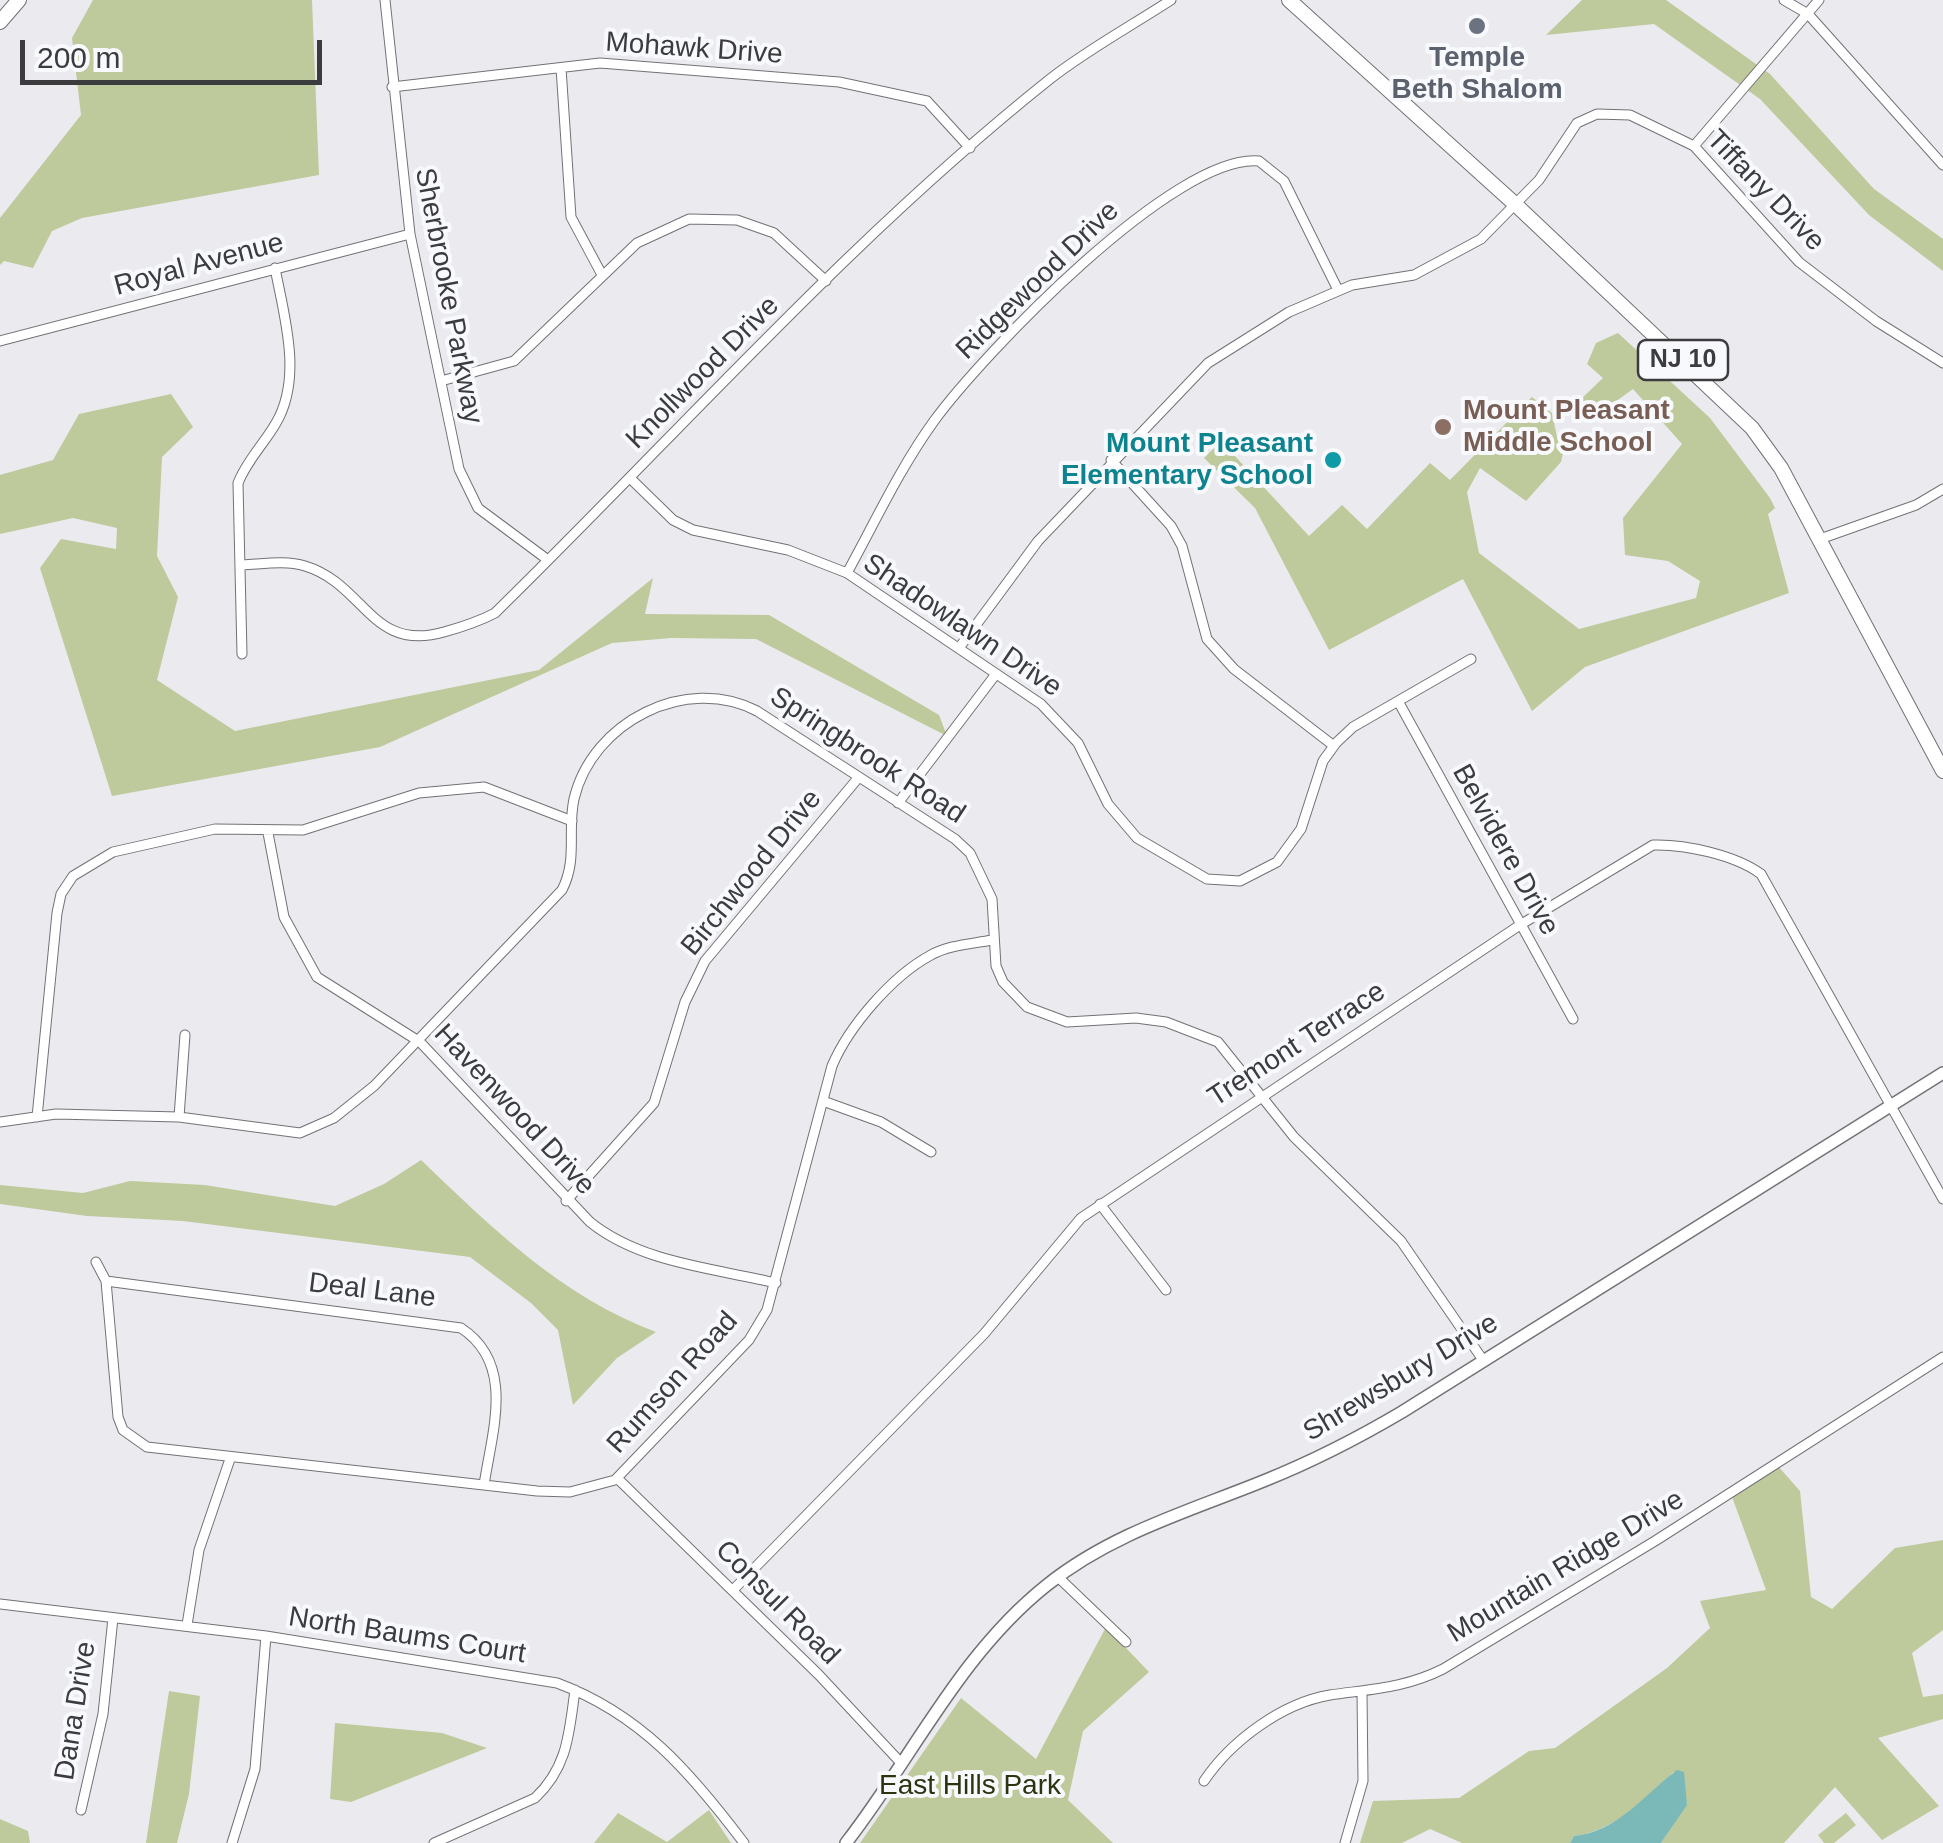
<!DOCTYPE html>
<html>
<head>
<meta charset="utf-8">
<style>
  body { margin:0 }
  #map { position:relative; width:1943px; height:1843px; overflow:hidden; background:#ebebef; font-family:Arial,sans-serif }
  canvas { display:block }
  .scale { position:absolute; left:20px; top:40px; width:302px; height:45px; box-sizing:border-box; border:5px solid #3c3c3e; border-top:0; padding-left:12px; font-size:30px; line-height:35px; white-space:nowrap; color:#3c3c3e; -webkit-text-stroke:8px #f8f9fd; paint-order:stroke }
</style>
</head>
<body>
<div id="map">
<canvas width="1943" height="1843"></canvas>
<div class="scale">200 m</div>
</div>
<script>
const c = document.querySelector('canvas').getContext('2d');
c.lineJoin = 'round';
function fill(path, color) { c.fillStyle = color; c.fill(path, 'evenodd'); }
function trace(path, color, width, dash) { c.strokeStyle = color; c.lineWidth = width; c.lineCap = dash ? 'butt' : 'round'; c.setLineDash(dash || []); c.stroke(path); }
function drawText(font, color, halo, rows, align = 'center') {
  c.font = font + ' Arial,sans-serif'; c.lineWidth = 8; c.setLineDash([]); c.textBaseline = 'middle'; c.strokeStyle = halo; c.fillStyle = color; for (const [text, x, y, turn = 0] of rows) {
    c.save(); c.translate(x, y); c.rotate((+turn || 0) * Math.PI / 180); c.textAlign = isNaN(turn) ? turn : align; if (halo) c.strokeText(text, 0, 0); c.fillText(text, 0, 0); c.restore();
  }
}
fill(new Path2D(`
  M93,0H312L319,175L82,218L52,231L33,268L4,261L0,265V218L81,115L72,38Z
  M1582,0H1666L1770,74L1874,189L1943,239V271L1869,215L1760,99L1654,24L1546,35Z
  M1618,333L1710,418L1770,498L1775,508L1768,514L1789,593L1585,667L1532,711L1463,579L1329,650L1255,508L1204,458L1221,441L1309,536L1342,505L1367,529L1430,463L1450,480L1532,397L1552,413L1557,437L1565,444L1561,462L1526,501L1480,468L1467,492L1479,553L1579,629L1696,598L1700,581L1668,561L1625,555L1623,518L1682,444L1633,389L1604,410L1579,401L1603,378L1587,364L1596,343Z
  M171,394L193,427L162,457L157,556L178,597L157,680L235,731L539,670L653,578L645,614L769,615L939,715L947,736L756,639L671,638L612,643L380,747L112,796L40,568L61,539L116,549L117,528L73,518L0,534V475L53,460L79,414Z
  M421,1160C492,1228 562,1297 656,1332L617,1358L573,1405L558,1330L531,1303L470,1257L183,1221L87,1216L0,1204V1185L83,1193L130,1181L205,1185L335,1206L384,1184Z
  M1777,1465L1800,1491L1811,1597L1832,1609L1895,1548L1943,1540V1630L1912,1653L1923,1697L1943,1694V1719L1878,1738L1939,1806L1882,1840L1835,1787L1784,1843H1661L1687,1804L1673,1772C1651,1799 1608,1833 1574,1836L1570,1843H1462L1430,1829L1402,1843H1360L1373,1801L1459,1798L1529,1751L1555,1748L1667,1668L1710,1628L1700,1601L1766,1590L1731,1494Z
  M1106,1627L1149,1672L1083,1731L1068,1800L1113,1843H860L961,1698L1036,1759Z
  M169,1691L200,1696L189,1794L177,1843H146Z
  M335,1723L442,1733L487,1748L351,1802L330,1799Z
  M709,1810L731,1843H594L618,1813L667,1842Z
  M1846,1813L1856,1825L1834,1843H1824L1818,1835Z
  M0,1819L28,1831L30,1843H0Z`), '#bec99c');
fill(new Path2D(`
  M1677,1770L1684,1772L1687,1805L1661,1843H1570L1574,1836C1617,1832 1644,1795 1677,1770Z`), '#7bb9b8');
const street = new Path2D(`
  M385,0L410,234L459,469L478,508L548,560
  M1784,0L1808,14L1943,165
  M561,68L571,217L601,273
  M392,87L600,63L839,82L927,101L970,148
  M1694,146L1819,0
  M0,341L410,234
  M441,381L514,361L637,243L689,219L737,220L774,233L826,281
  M1111,460L1171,526L1182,546L1207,639L1234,669L1334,746
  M630,478L673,520L693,530L788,550L847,573L1041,704L1078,743L1108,804L1137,838L1207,879L1240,881L1277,862L1301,829L1323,761L1336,743L1353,727L1471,659
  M1820,539L1916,505L1943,489
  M243,565C263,564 286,560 305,566C365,584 371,653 444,632C462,627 478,622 495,613C678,434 849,239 1050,79C1087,50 1131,26 1171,0
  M847,573C875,522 900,468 934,421C983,354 1175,153 1259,161L1284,181L1338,290
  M959,648L1038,541L1208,363L1289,312L1352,285L1414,275L1481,239L1539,180L1577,123L1597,114L1630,115L1694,146L1799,262L1876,321L1943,363
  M242,654L238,483C247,460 264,444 276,423C303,377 284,316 275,268
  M1398,701L1573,1019
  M898,803L996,674
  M268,833L284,917L317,977L420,1042L590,1222C641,1263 713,1268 776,1283
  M823,1101L881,1122L931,1152
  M37,1117L57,913L61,894L73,876L113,852L215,829L303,830L419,793L484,787L572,821
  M179,1117L185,1035
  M0,1122L56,1114L179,1117L300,1133L334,1118L374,1086L562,890C578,859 567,831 574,799C592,722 686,674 757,711L955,839L970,853L992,899L996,966L1003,982L1027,1007L1067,1022L1136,1018L1166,1022L1218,1042L1294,1137L1401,1241L1483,1360
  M566,1201L654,1103L685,1002L705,961L859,777
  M1100,1204L1166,1290
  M96,1262L106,1281L118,1417L123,1430L147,1447L537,1491L570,1492L615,1480L749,1340L767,1310L832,1066C849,1026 892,976 931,955C949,945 971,944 992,940
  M106,1281L461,1328C516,1364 492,1431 484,1485
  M617,1478L819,1675L902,1764
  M1058,1577L1126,1642
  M733,1590L984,1334L1081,1218L1520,925L1653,845C1685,844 1735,855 1761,874L1943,1199
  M0,1604L266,1636L557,1683C641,1714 691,1773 744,1843
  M187,1625L199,1550L230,1459
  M1204,1781C1231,1741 1282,1703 1330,1695C1372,1689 1405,1688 1443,1669L1655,1541L1943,1357
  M81,1810L103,1714L113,1618
  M232,1843L255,1769L266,1636
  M434,1843L535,1798C568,1767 569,1733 575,1690
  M1345,1843L1363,1781L1362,1692`);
const secondary = new Path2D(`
  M846,1843C913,1757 959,1655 1047,1585C1112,1533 1190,1511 1266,1480C1313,1461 1358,1438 1402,1412L1943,1073`);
const primary = new Path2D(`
  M1289,0L1516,205L1752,428L1781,468L1943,771
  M0,22L19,0`);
trace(street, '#727276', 11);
trace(secondary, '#727276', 14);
trace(primary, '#727276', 16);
trace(street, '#fff', 9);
trace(secondary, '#fff', 11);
trace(primary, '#fff', 14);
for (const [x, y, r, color] of [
  [1477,26,10,"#6b7280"],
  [1443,427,10,"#8d6e63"],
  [1333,460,10,"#0f9aa8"]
]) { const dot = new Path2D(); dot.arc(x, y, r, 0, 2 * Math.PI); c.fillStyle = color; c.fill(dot); trace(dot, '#f8f9fd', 4); }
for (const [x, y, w] of [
  [1683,360,90]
]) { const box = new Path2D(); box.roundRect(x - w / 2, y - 20, w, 40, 8); c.fillStyle = '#f8f9fd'; c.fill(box); trace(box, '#3c3c3e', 2.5); }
drawText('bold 25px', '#3c3c3e', null, [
  ["NJ 10",1683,360]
]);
drawText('28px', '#3c3c3e', '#f8f9fd', [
  ["Mohawk Drive",694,49,4],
  ["Tiffany Drive",1765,191,46],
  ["Royal Avenue",199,265,-15],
  ["Ridgewood Drive",1038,281,-44],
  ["Sherbrooke Parkway",448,296,79],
  ["Knollwood Drive",703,373,-45],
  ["Shadowlawn Drive",962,626,34],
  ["Springbrook Road",867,756,33],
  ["Belvidere Drive",1505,850,61],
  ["Birchwood Drive",752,873,-51],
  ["Tremont Terrace",1297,1045,-33],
  ["Havenwood Drive",514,1110,47],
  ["Deal Lane",372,1291,7],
  ["Shrewsbury Drive",1401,1378,-31],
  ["Rumson Road",673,1383,-48],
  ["Mountain Ridge Drive",1566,1567,-31],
  ["Consul Road",777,1603,45],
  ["North Baums Court",407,1636,9],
  ["Dana Drive",76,1711,-81]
]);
drawText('bold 28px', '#5b616d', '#f8f9fd', [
  ["Temple",1477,58],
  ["Beth Shalom",1477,90]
]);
drawText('bold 28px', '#785e54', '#f8f9fd', [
  ["Mount Pleasant",1463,411],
  ["Middle School",1463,443]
], 'left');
drawText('bold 28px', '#0d838f', '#f8f9fd', [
  ["Mount Pleasant",1313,444],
  ["Elementary School",1313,476]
], 'right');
drawText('28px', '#2c330f', '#f8f9fd', [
  ["East Hills Park",970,1786]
]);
</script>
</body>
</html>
